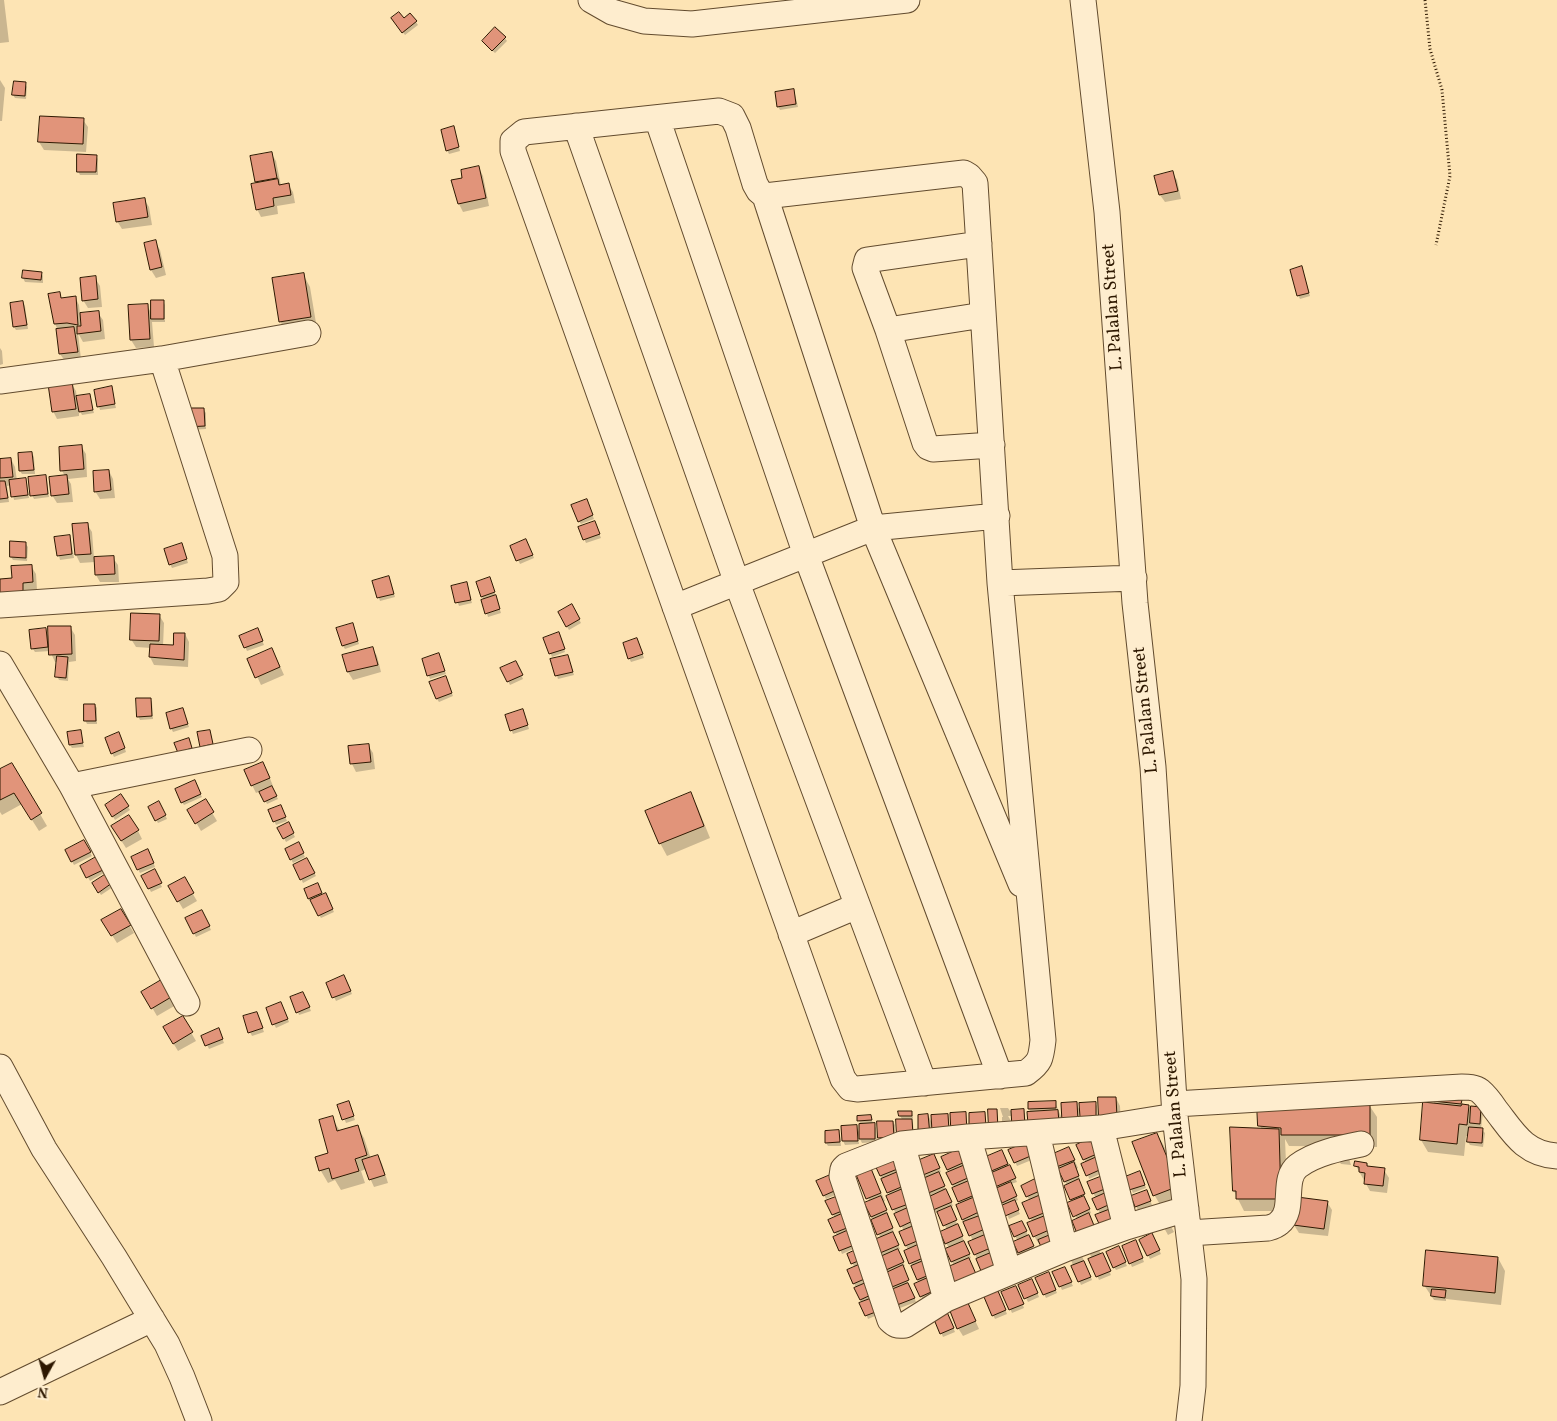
<!DOCTYPE html>
<html>
<head>
<meta charset="utf-8">
<style>
  body { margin:0 }
  #map { position:relative; width:1557px; height:1421px; overflow:hidden; background:#fde4b4; font-family:Vollkorn,serif }
  canvas { display:block }
  .north { position:absolute; left:20px; top:1351px; width:50px; height:50px; -webkit-text-stroke:4px #feedce; paint-order:stroke; rotate:187deg; font-size:14px; font-weight:700; line-height:20px; text-align:center; color:#2e1801 }
  .north::after { content:''; display:block; margin:auto; width:18px; height:22px; background:#2e1801; clip-path:polygon(50% 0,100% 100%,50% 72%,0 100%) }
</style>
</head>
<body>
<div id="map">
<canvas width="1557" height="1421"></canvas>
<div class="north">N</div>
</div>
<script>
const c = document.querySelector('canvas').getContext('2d');
c.lineJoin = 'round';
function fill(path, color) { c.fillStyle = color; c.fill(path, 'evenodd'); }
function trace(path, color, width, dash) { c.strokeStyle = color; c.lineWidth = width; c.lineCap = dash ? 'butt' : 'round'; c.setLineDash(dash || []); c.stroke(path); }
function drawText(font, color, halo, rows, align = 'center') {
  c.font = font + ' Vollkorn,serif'; c.lineWidth = 4; c.setLineDash([]); c.textBaseline = 'middle'; c.strokeStyle = halo; c.fillStyle = color; for (const [text, x, y, turn = 0] of rows) {
    c.save(); c.translate(x, y); c.rotate((+turn || 0) * Math.PI / 180); c.textAlign = isNaN(turn) ? turn : align; if (halo) c.strokeText(text, 0, 0); c.fillText(text, 0, 0); c.restore();
  }
}
fill(new Path2D(`
  M0,0H4L9,42L0,43Z
  M404,20L416,22L418,25L405,35L395,22Z
  M505,38L507,41L495,53L486,45Z
  M0,80L5,88L2,121H0Z
  M25,83L27,87L26,99L15,98L13,95Z
  M794,90L798,107L780,110L778,106Z
  M83,120L88,127L86,152L44,150L39,142Z
  M453,128L460,151L449,154L447,150Z
  M271,153L276,161L281,186L288,185L293,192L295,203L277,206L278,214L261,217L257,209V184L251,157Z
  M96,156L98,159V175H80L78,171Z
  M479,168L483,176L489,206L463,212L459,204L464,179Z
  M1172,173L1177,180L1181,199L1165,202L1160,195Z
  M144,199L149,207L152,225L122,229L117,221Z
  M155,242L160,250L166,275L156,278L151,270Z
  M24,271L41,273L43,276V283L25,282L23,278Z
  M1303,271L1310,296L1300,299L1298,295Z
  M303,274L310,287L317,329L287,333L280,321Z
  M95,278L100,286L102,307L88,308L83,300Z
  M59,293L62,299L75,297L79,305L80,314L98,313L103,320L105,339L83,342L78,333L81,359L65,361L60,354L58,330L55,324Z
  M163,301L165,305V322H152L154,347L136,348L131,340L147,306L152,314Z
  M23,302L25,306L28,329L16,330L14,327Z
  M0,348L2,351L3,364L0,365Z
  M71,383L76,391L77,398L89,395L94,413L82,415L79,409V416L57,419L53,411Z
  M111,388L116,408L100,410L95,391Z
  M203,409L206,413V429L190,430Z
  M81,446L86,454L87,477L68,479L71,484L73,502L57,503L52,495L65,476L62,471L60,448Z
  M32,453L34,457L35,474H22L20,471Z
  M11,459L15,467L17,481L25,480L27,483L29,498L14,500L11,485L7,486L9,502L0,503V460Z
  M109,471L113,479L115,498L100,499L95,491Z
  M45,476L47,480L49,497L34,499L32,495Z
  M588,504L594,519L581,524L582,526H596L601,538L586,543L579,527L582,526L579,521Z
  M87,524L92,532L94,558H113L118,565L119,582H100L96,575L95,562L80,563L76,555L73,526Z
  M69,536L71,540L74,558L60,560L55,538Z
  M25,543L28,547L27,561L13,560L11,557Z
  M528,544L534,558L520,564L512,546Z
  M183,548L188,563L172,568L170,564Z
  M31,566L36,574L37,590H27V604L0,580L13,579Z
  M389,577L395,597L380,601L373,581Z
  M490,579L501,613L488,617L482,596Z
  M466,583L472,603L459,606L452,587Z
  M572,606L581,623L569,630L559,613Z
  M159,615L164,623L163,646L174,647L185,634L189,642L188,667L154,665L150,657L151,648L136,647L131,639Z
  M70,627L75,635L76,661L69,662L68,681L59,680L57,676L58,662H55L50,651L35,652L33,649L31,631L45,630L50,638Z
  M354,628L359,644L345,649L343,646Z
  M259,633L264,645L247,651L241,637Z
  M560,637L565,652L552,657L545,639Z
  M639,643L644,658L631,662L629,658Z
  M372,648L377,656L381,672L353,680L348,672L344,656Z
  M568,656L574,675L558,679L552,660Z
  M276,657L284,675L261,685L249,659Z
  M440,658L446,674L430,679L423,659Z
  M517,666L523,679L510,685L502,668Z
  M447,681L453,696L439,702L437,699Z
  M150,699L152,702L153,719L140,720L138,716Z
  M95,705L97,708V724H87L85,720Z
  M183,710L189,727L173,732L171,728Z
  M524,714L529,729L513,734L506,715Z
  M80,731L84,747L72,748L70,745Z
  M121,737L126,752L114,757L112,753Z
  M368,745L373,753L375,769L356,772L352,764Z
  M0,770L40,814L47,826L39,831L22,804L2,815L0,812Z
  M267,771L273,786L271,787L278,799L267,804L261,791L256,793L252,785Z
  M196,785L202,797L184,805L182,802Z
  M690,794L697,806L710,838L667,856L660,843Z
  M121,796L130,810L115,820L106,805Z
  M205,801L217,821L201,831L189,810Z
  M159,802L167,819L158,823L149,807Z
  M282,810L287,821L276,825L270,811Z
  M288,824L295,837L286,842L279,828Z
  M138,831L142,839L126,848L117,834Z
  M84,841L92,856L74,865L66,850Z
  M298,844L305,857L293,863L286,849Z
  M150,854L155,867L140,873L132,858Z
  M96,859L104,873L90,881L82,866Z
  M307,860L316,876L303,883L295,866Z
  M154,871L162,887L151,892L143,876Z
  M106,876L113,887L101,895L94,884Z
  M184,879L197,901L183,909L170,887Z
  M319,888L323,896L325,895L334,912L321,918L305,890Z
  M120,910L134,933L117,943L103,921Z
  M202,911L211,930L196,937L187,919Z
  M346,980L352,994L336,1001L328,984Z
  M173,982L176,1005L157,1016L143,992Z
  M305,997L311,1011L299,1015L298,1012Z
  M283,1007L289,1022L276,1028L274,1024Z
  M182,1017L196,1041L178,1051L164,1028Z
  M258,1017L264,1032L252,1036L250,1032Z
  M220,1033L224,1043L209,1049L203,1036Z
  M1433,1097L1461,1101L1463,1104L1469,1106L1472,1112L1480,1108L1483,1112L1481,1129L1485,1133L1483,1147L1470,1145L1468,1142L1469,1136H1466L1464,1156L1428,1152L1421,1140L1435,1105L1433,1101Z
  M1116,1098L1120,1106L1121,1125H1105Z
  M1055,1102L1062,1119L1063,1130L1031,1113L1029,1109V1104Z
  M1095,1103L1097,1106L1098,1120H1083L1079,1112V1124L1066,1125L1076,1104L1081,1112Z
  M339,1105L350,1106L355,1120L346,1123Z
  M1369,1105L1377,1117V1147L1289,1146L1285,1139L1288,1211H1244L1234,1191L1262,1130L1260,1126Z
  M1000,1108H1008L1010,1111H1023L1025,1114L1026,1131L1002,1129V1117H1003ZM1008,1116H1012L1013,1124Z
  M911,1112L913,1116V1119H911L913,1123L914,1139L900,1116Z
  M928,1115L932,1123L947,1115L949,1119L950,1134L935,1135L930,1127L931,1139L919,1116Z
  M871,1117L873,1124L876,1128L877,1142L862,1143L858,1135L859,1144L845,1145L843,1141V1127L856,1126L860,1134L861,1125L859,1120Z
  M332,1118L340,1131L357,1126L364,1138L371,1159L378,1156L382,1164L388,1183L374,1187L366,1169L361,1171L365,1183L341,1190L335,1180L328,1183L321,1171L316,1158L330,1154Z
  M893,1122L895,1125V1141H881L879,1138Z
  M838,1131L840,1135L841,1146H828L826,1143Z
  M1157,1134L1164,1146L1185,1199L1162,1208L1155,1196L1134,1143Z
  M1092,1139L1105,1172L1089,1179L1086,1163L1078,1145Z
  M1027,1144L1034,1159L1017,1166L1010,1151Z
  M1069,1148L1078,1168L1076,1169L1080,1179L1078,1180L1091,1213L1077,1220L1067,1186L1062,1174L1057,1177L1052,1169Z
  M959,1150L1000,1268L977,1259L975,1254L973,1241L963,1219L961,1205L942,1157Z
  M1004,1155L1017,1182L1011,1184L1018,1200L1014,1202L1020,1214L1009,1219L990,1171Z
  M894,1156L939,1293L923,1300L915,1284L919,1283L911,1263L908,1250L900,1233L904,1231L888,1197L890,1196L875,1164Z
  M935,1159L941,1172L938,1173L953,1206L950,1207L971,1258L954,1266L947,1249L949,1248L946,1243L947,1230L939,1212L936,1213L929,1198L926,1179L918,1162Z
  M1349,1159L1351,1165L1341,1164L1339,1161Z
  M1367,1164L1369,1168L1384,1170L1389,1178L1387,1193L1370,1191L1356,1166Z
  M869,1167L885,1201L883,1202L888,1214L886,1215L894,1232L892,1233L900,1249L897,1250L905,1266L902,1267L916,1302L900,1308L892,1291L895,1290L882,1258L884,1257L881,1253V1239L866,1204L870,1202L857,1173Z
  M834,1175L842,1192L826,1199L824,1195Z
  M1142,1176L1146,1188L1133,1193L1126,1178Z
  M1037,1180L1059,1235L1039,1244L1034,1236L1033,1222L1030,1218V1201L1027,1196Z
  M1089,1183L1111,1190L1116,1206L1101,1214L1098,1210L1096,1199Z
  M1148,1195L1152,1205L1138,1210L1136,1206Z
  M841,1196L858,1247L842,1254L835,1237L837,1236L830,1221L835,1218L827,1202Z
  M1327,1202L1332,1210L1328,1236L1299,1233L1294,1225Z
  M1169,1223L1174,1232L1168,1235L1163,1226Z
  M1024,1226L1034,1250L1021,1256L1019,1252L1018,1241L1015,1236Z
  M1152,1235L1161,1254L1150,1259L1140,1240Z
  M1137,1245L1144,1262L1132,1267L1123,1247Z
  M1098,1248L1111,1275L1099,1280L1090,1260L1092,1259L1089,1252Z
  M1120,1251L1127,1266L1116,1270L1114,1267Z
  M859,1254L882,1313L868,1319L854,1283L855,1268L848,1255Z
  M1082,1256L1092,1280L1081,1285L1071,1260Z
  M1498,1258L1505,1271L1501,1305L1446,1299V1301L1434,1300L1424,1285Z
  M1066,1272L1073,1286L1062,1290L1054,1273Z
  M1050,1277L1057,1293L1046,1298L1037,1279Z
  M1034,1284L1039,1297L1028,1302L1026,1298Z
  M1017,1291L1024,1308L1012,1313L1003,1293Z
  M999,1296L1007,1314L995,1319L993,1315Z
  M968,1305L979,1329L963,1336L958,1328Z
  M948,1317L955,1332L943,1337L935,1318Z`), '#0003');
const building = new Path2D(`
  M399,12L404,18L410,13L417,21L402,33L391,18Z
  M495,27L506,37L492,51L482,41Z
  M14,81L26,82L25,96L12,95Z
  M794,89L796,104L777,107L775,92Z
  M40,116L84,118L83,144L38,142Z
  M454,126L459,147L446,151L441,130Z
  M272,152L277,178L255,182L250,156Z
  M77,154L97,155L96,172H77Z
  M479,166L486,198L458,204L451,180L462,178L461,170Z
  M1173,171L1178,191L1159,195L1154,176Z
  M278,179L279,185L289,183L291,195L273,198L274,206L256,210L251,184Z
  M145,198L148,217L116,222L113,203Z
  M156,240L162,267L150,270L144,243Z
  M1302,266L1309,293L1297,296L1290,270Z
  M23,270L42,272L41,280L22,278Z
  M304,273L311,317L279,322L272,278Z
  M96,276L98,299L82,301L80,278Z
  M60,292L61,298L76,296L78,325L67,323L54,324L48,294Z
  M151,300H164V319H151Z
  M23,301L27,325L13,327L10,303Z
  M148,304L150,339L130,340L128,305Z
  M99,311L101,331L77,334V326H81L80,313Z
  M74,327L78,352L59,354L56,329Z
  M72,381L76,409L52,412L48,384Z
  M112,386L115,404L97,407L94,390Z
  M90,394L93,410L79,412L76,396Z
  M186,408H204L205,426L187,427Z
  M82,445L84,469L60,471L59,447Z
  M32,452L34,470L19,471L18,453Z
  M11,458L13,477L0,478V459Z
  M109,470L111,490L94,492L93,471Z
  M46,475L48,494L30,496L28,477Z
  M67,475L69,494L51,496L49,477Z
  M26,478L28,495L11,497L9,480Z
  M0,481H5L8,498L0,499Z
  M587,499L593,515L578,522L571,505Z
  M595,521L600,534L583,540L578,527Z
  M88,523L91,554L75,555L72,524Z
  M70,535L72,554L57,556L54,537Z
  M526,539L533,555L516,561L510,546Z
  M10,541L26,542V558L10,557Z
  M182,543L187,559L169,565L164,549Z
  M114,556L115,574L95,575L94,557Z
  M32,565L33,582L23,583V596H0V579L12,578L11,566Z
  M389,576L394,594L377,598L372,581Z
  M490,577L495,592L481,597L476,582Z
  M467,582L471,600L455,603L451,586Z
  M496,595L500,609L485,614L481,600Z
  M572,604L580,619L566,627L558,612Z
  M131,613L160,614L159,641L130,640Z
  M353,623L358,641L342,646L336,628Z
  M48,626H71L72,654L49,655Z
  M46,628L48,647L31,649L29,630Z
  M258,628L263,641L244,648L239,636Z
  M559,632L565,649L549,654L543,638Z
  M174,633H185L184,660L149,657L150,644L173,645Z
  M637,638L643,654L628,659L623,643Z
  M373,647L378,665L347,672L342,655Z
  M272,648L280,667L255,678L247,659Z
  M439,653L445,671L427,676L422,659Z
  M568,655L573,672L555,676L550,659Z
  M57,656L68,657L66,678L55,677Z
  M516,661L523,675L507,682L500,668Z
  M446,676L452,693L436,699L429,682Z
  M136,698H151L152,716L137,717Z
  M84,704H95L96,721H84Z
  M183,708L188,724L170,729L166,713Z
  M523,709L528,725L510,731L505,715Z
  M81,730L83,743L69,745L67,732Z
  M210,730L213,744L200,747L197,732Z
  M119,732L125,748L111,754L105,738Z
  M189,738L192,748L178,753L174,743Z
  M369,744L371,762L350,764L348,746Z
  M263,762L270,778L251,786L244,770Z
  M12,763L42,813L31,820L14,793L0,800V769Z
  M195,780L201,794L181,803L175,789Z
  M272,786L277,796L264,802L259,792Z
  M691,792L704,826L659,844L645,811Z
  M121,794L129,806L112,817L105,805Z
  M206,799L214,812L195,824L187,810Z
  M159,801L166,815L155,821L148,807Z
  M281,805L286,817L273,822L268,810Z
  M129,815L139,830L121,841L111,826Z
  M289,822L294,833L283,839L277,828Z
  M84,840L91,852L71,862L65,850Z
  M299,842L304,853L290,860L285,849Z
  M148,849L154,863L137,870L131,857Z
  M96,857L103,870L86,878L80,866Z
  M307,858L315,873L300,880L293,865Z
  M155,869L162,883L148,889L141,876Z
  M106,874L112,883L98,893L92,883Z
  M185,877L194,893L177,902L168,886Z
  M318,883L322,893L308,899L304,889Z
  M326,893L333,909L318,916L310,900Z
  M121,909L131,925L111,936L101,920Z
  M202,910L210,926L193,934L185,918Z
  M344,975L351,991L332,998L326,983Z
  M163,979L173,996L151,1009L141,992Z
  M303,992L310,1007L296,1013L290,997Z
  M281,1002L288,1019L272,1025L266,1008Z
  M257,1012L263,1028L248,1033L243,1016Z
  M183,1016L193,1032L173,1044L163,1027Z
  M219,1028L223,1039L205,1046L201,1036Z
  M1098,1097H1116L1117,1117L1099,1118Z
  M1462,1100L1461,1104L1432,1101Z
  M349,1101L354,1116L342,1120L337,1105Z
  M1056,1101V1108L1028,1109V1102Z
  M1077,1102L1078,1121L1062,1122L1061,1103Z
  M1096,1102V1116L1080,1117L1079,1103Z
  M1423,1102L1461,1106L1462,1104L1469,1105L1467,1125L1459,1124L1457,1144L1420,1140Z
  M1257,1104H1370V1135H1281V1128L1258,1126Z
  M1471,1106L1481,1107L1480,1124L1470,1123Z
  M988,1109H997L998,1129H989Z
  M1024,1109L1025,1127L1012,1128L1011,1110Z
  M1058,1110L1059,1123L1028,1124L1027,1112Z
  M898,1111H912V1116H899Z
  M966,1112L967,1133L951,1134L950,1113Z
  M985,1112L986,1127L969,1128V1113Z
  M928,1114L930,1135L918,1136V1115Z
  M948,1114L949,1131H932L931,1115Z
  M871,1115L872,1120L857,1121V1116Z
  M333,1116L337,1131L358,1125L367,1155L355,1159L359,1171L332,1179L329,1168L319,1171L315,1157L328,1153L319,1120Z
  M896,1119H912L913,1135L897,1136Z
  M877,1121H893L894,1137L878,1138Z
  M875,1123V1139H859V1124Z
  M857,1125L858,1141H842L841,1126Z
  M1230,1127L1279,1129L1281,1199H1236V1191H1233Z
  M1469,1127L1483,1128L1482,1143L1467,1142Z
  M839,1130L840,1142L825,1143V1131Z
  M1157,1133L1179,1186L1153,1196L1132,1142Z
  M1093,1137L1099,1153L1083,1160L1076,1145Z
  M1027,1142L1033,1155L1014,1163L1008,1150Z
  M1069,1147L1075,1160L1051,1169L1046,1157Z
  M959,1149L965,1162L947,1170L941,1157Z
  M1002,1150L1008,1164L989,1172L983,1158Z
  M894,1154L900,1168L880,1176L874,1163Z
  M934,1154L940,1168L923,1175L917,1161Z
  M378,1155L385,1175L369,1180L362,1160Z
  M1099,1156L1104,1168L1086,1176L1081,1164Z
  M1355,1161L1367,1163V1166L1385,1168L1383,1186L1364,1184L1365,1173L1359,1172V1167L1354,1166Z
  M1074,1162L1079,1176L1064,1182L1058,1169Z
  M965,1165L970,1177L952,1185L946,1173Z
  M1010,1165L1016,1178L995,1187L989,1174Z
  M870,1166L881,1193L866,1199L855,1172Z
  M900,1171L906,1185L887,1193L881,1179Z
  M1140,1171L1145,1185L1129,1190L1125,1177Z
  M939,1172L945,1186L926,1194L920,1180Z
  M835,1173L841,1188L823,1196L816,1181Z
  M1105,1175L1110,1187L1092,1194L1087,1182Z
  M1037,1178L1042,1190L1026,1197L1021,1186Z
  M1079,1179L1085,1194L1070,1200L1064,1186Z
  M971,1180L977,1194L958,1202L952,1188Z
  M1011,1182L1017,1196L1002,1203L995,1189Z
  M905,1188L911,1203L892,1210L886,1196Z
  M946,1189L952,1202L933,1210L927,1198Z
  M1147,1190L1151,1201L1135,1207L1131,1196Z
  M1110,1191L1115,1202L1097,1210L1092,1199Z
  M1043,1194L1051,1210L1029,1219L1022,1203Z
  M841,1195L847,1209L832,1215L825,1201Z
  M881,1196L887,1210L871,1217L864,1203Z
  M1084,1196L1090,1209L1073,1217L1067,1203Z
  M975,1197L981,1211L962,1220L956,1205Z
  M1297,1197L1328,1201L1324,1229L1293,1225Z
  M1015,1200L1019,1210L1005,1216L1001,1206Z
  M912,1206L917,1219L900,1227L894,1214Z
  M951,1206L957,1220L943,1226L937,1212Z
  M1116,1207L1121,1220L1101,1228L1095,1215Z
  M846,1212L852,1226L834,1233L828,1220Z
  M887,1213L893,1228L877,1235L871,1220Z
  M1089,1213L1095,1228L1078,1236L1072,1221Z
  M1050,1214L1056,1227L1033,1237L1027,1223Z
  M982,1215L987,1228L969,1236L963,1222Z
  M1022,1221L1027,1231L1014,1237L1009,1226Z
  M958,1224L963,1236L945,1244L940,1232Z
  M916,1225L922,1239L905,1246L899,1232Z
  M851,1229L857,1244L839,1251L833,1237Z
  M893,1232L899,1245L880,1253L874,1240Z
  M1055,1233L1060,1244L1043,1251L1038,1240Z
  M1152,1233L1160,1250L1147,1256L1139,1240Z
  M987,1234L993,1247L974,1255L968,1242Z
  M1029,1235L1034,1246L1018,1253L1013,1242Z
  M1136,1240L1143,1258L1129,1264L1122,1246Z
  M964,1241L970,1254L951,1262L945,1249Z
  M922,1243L928,1256L909,1264L904,1251Z
  M1119,1246L1126,1262L1113,1268L1106,1252Z
  M858,1249L863,1259L851,1264L847,1254Z
  M898,1249L904,1262L886,1270L880,1257Z
  M1426,1250L1498,1257L1495,1293L1423,1286Z
  M993,1252L999,1264L981,1271L976,1259Z
  M1103,1253L1111,1271L1096,1277L1088,1259Z
  M969,1258L976,1274L953,1283L946,1268Z
  M928,1259L934,1273L917,1280L911,1266Z
  M1084,1261L1091,1277L1078,1282L1071,1266Z
  M863,1263L869,1277L853,1284L847,1270Z
  M903,1265L909,1280L892,1287L886,1273Z
  M1065,1267L1072,1282L1059,1287L1052,1272Z
  M1049,1272L1056,1290L1043,1295L1035,1278Z
  M932,1276L938,1289L920,1297L914,1284Z
  M1032,1279L1038,1293L1024,1299L1018,1285Z
  M868,1282L873,1294L860,1300L854,1288Z
  M908,1283L915,1298L897,1305L891,1290Z
  M1016,1286L1024,1304L1009,1310L1001,1292Z
  M1432,1289L1446,1290L1445,1298L1431,1296Z
  M998,1291L1006,1310L992,1316L984,1297Z
  M875,1297L881,1310L865,1316L859,1303Z
  M968,1303L976,1321L957,1329L950,1311Z
  M947,1312L954,1328L940,1334L933,1317Z`);
fill(building, '#e1947a');
trace(building, '#2e1801', 1);
const minor = new Path2D(`
  M591,0L612,12L644,21L692,24L907,0
  M1083,0L1107,212L1135,603L1153,767L1175,1116L1194,1279L1193,1386L1189,1421
  M719,111L732,116L738,128L755,184L759,191L765,196L964,173L969,176L975,183L1000,583L1043,1040C1041,1058 1041,1062 1026,1073L857,1089L850,1088L843,1079L513,151V141L524,132Z
  M657,118L806,555L1000,1076
  M576,126L737,583L924,1083
  M765,196L873,528L1021,884
  M979,244L867,260L865,268L888,330L925,443L928,447L933,449L992,445
  M888,330L983,315
  M162,359L308,333
  M0,381L162,359L225,556L226,582L219,589L208,591L0,605
  M1000,583L1134,578
  M675,607L873,528L997,516
  M0,664L72,786L187,1003
  M72,786L249,750
  M791,934L857,906
  M0,1067L44,1149L114,1257L167,1344L182,1377L199,1421
  M1175,1104L1462,1087C1468,1087 1475,1087 1480,1091C1486,1096 1491,1103 1495,1109C1513,1132 1524,1154 1557,1156
  M1175,1116L1101,1128L968,1137L902,1144L846,1166L843,1169L842,1176L890,1320C895,1325 897,1326 905,1325L946,1299L1065,1249L1126,1227L1186,1209
  M1101,1128L1126,1227
  M1037,1134L1065,1249
  M968,1137L1009,1272
  M902,1144L946,1299
  M1189,1233L1268,1228C1272,1227 1276,1226 1279,1223C1296,1210 1281,1179 1298,1166C1315,1153 1341,1148 1361,1144
  M0,1392L152,1319`);
trace(minor, '#624b2e', 27);
trace(new Path2D(`
  M1425,0L1430,49L1442,90L1450,176L1436,245`), '#2e1801', 3, [1, 2.5]);
trace(minor, '#feedce', 25);
drawText('18px', '#2e1801', '#feedce', [
  ["L. Palalan Street",1114,307,-94],
  ["L. Palalan Street",1147,710,-96],
  ["L. Palalan Street",1177,1114,-95]
]);
</script>
</body>
</html>
